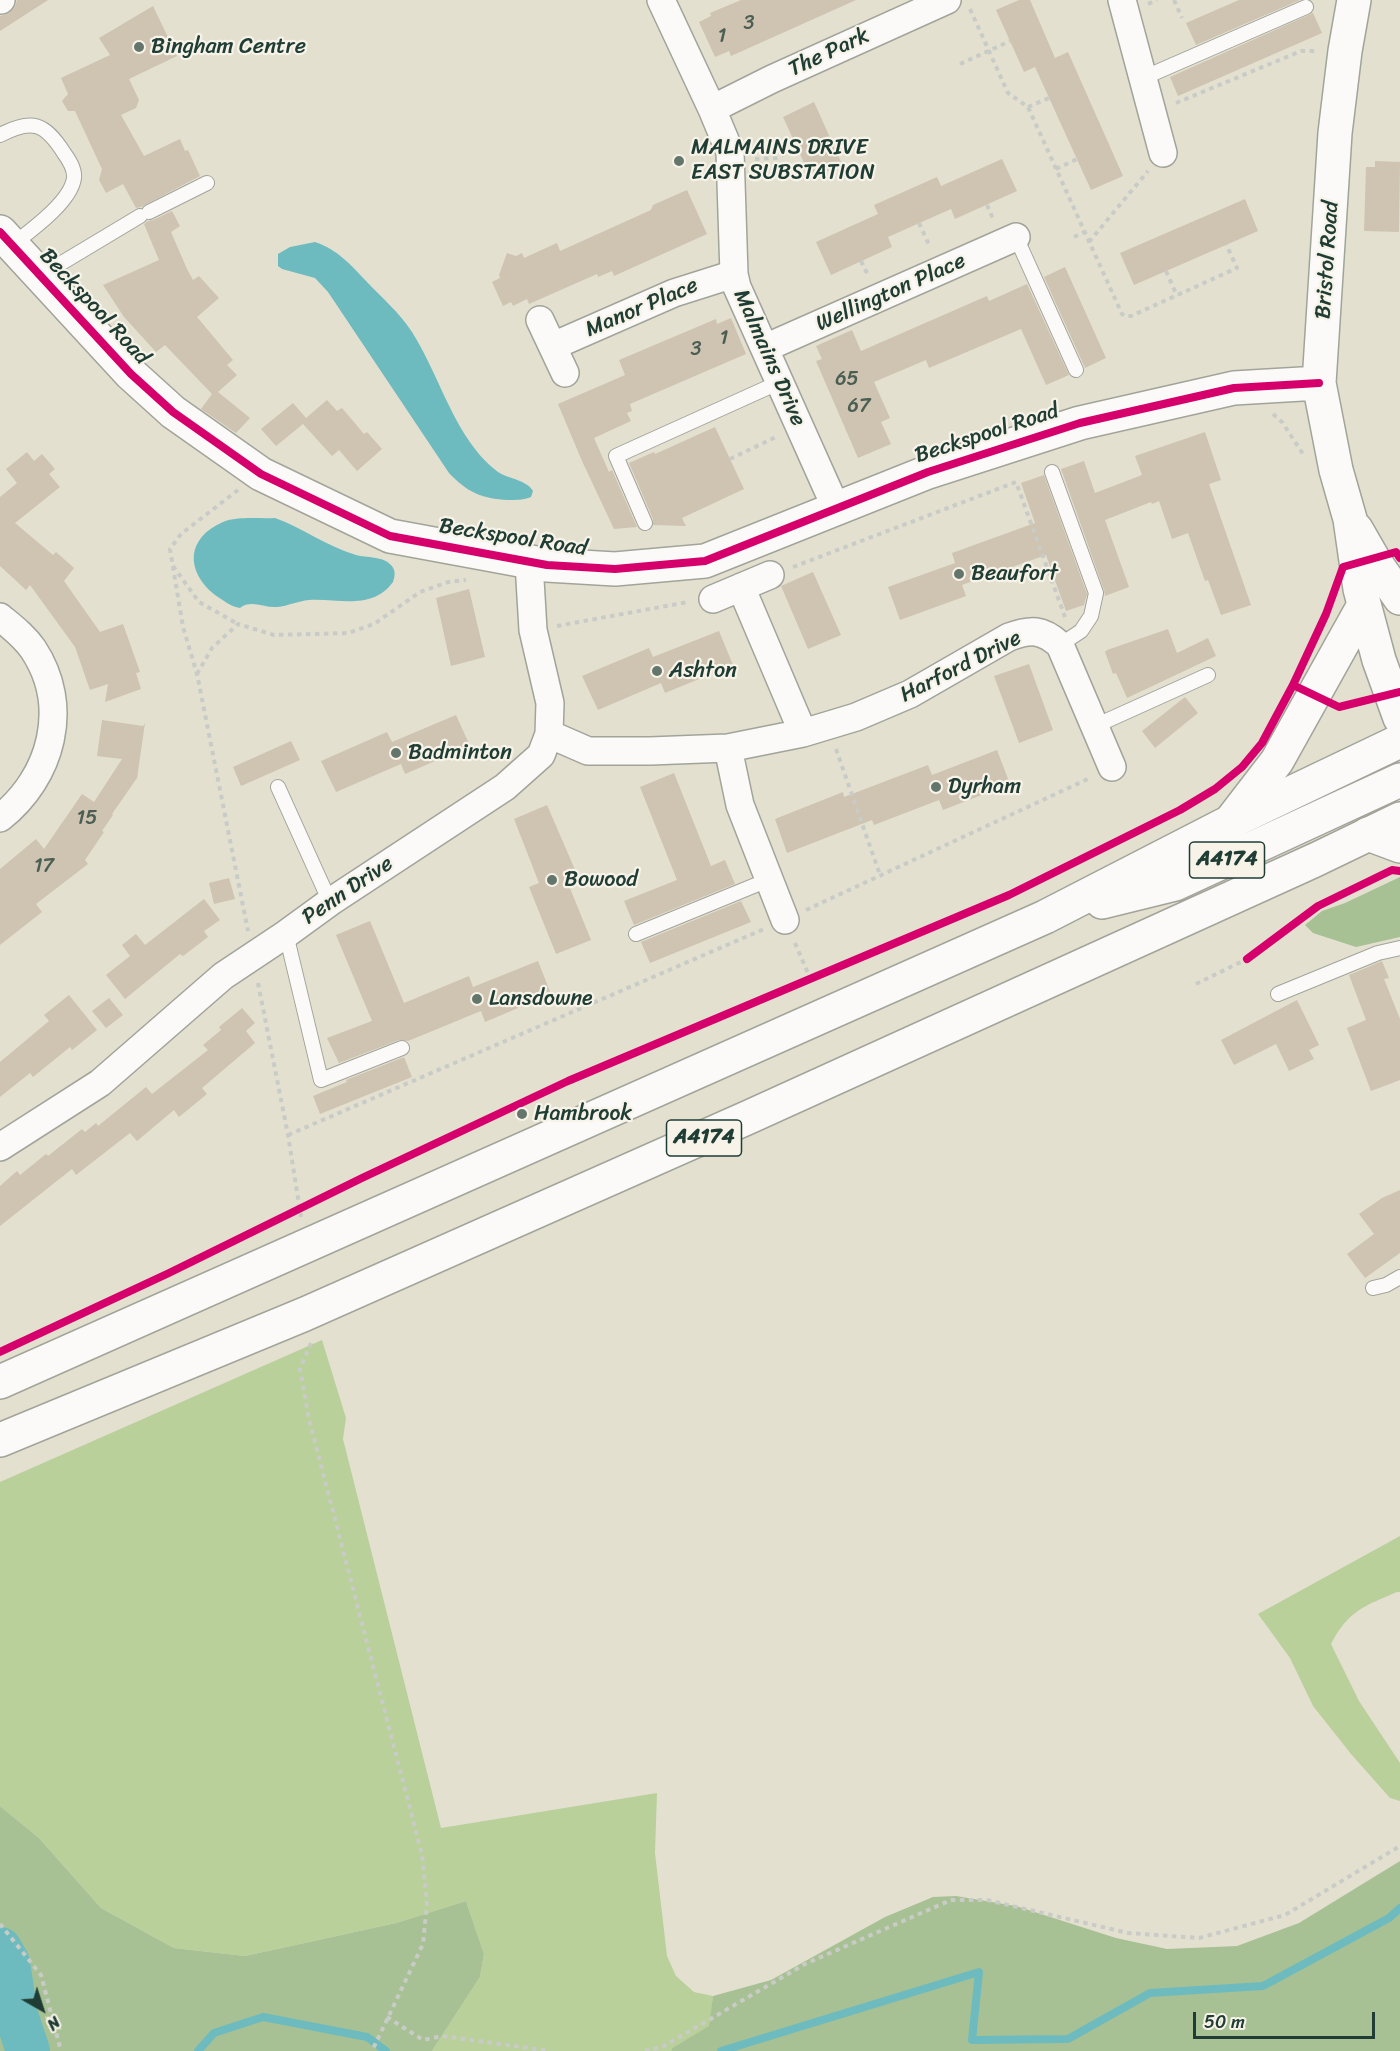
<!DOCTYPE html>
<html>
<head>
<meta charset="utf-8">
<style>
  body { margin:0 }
  #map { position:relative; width:1400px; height:2051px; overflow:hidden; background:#e3e0d0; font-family:Sriracha,sans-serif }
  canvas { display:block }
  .north { position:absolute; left:12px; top:1979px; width:60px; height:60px; -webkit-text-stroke:4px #f7f3e8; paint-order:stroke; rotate:141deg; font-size:16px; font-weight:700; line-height:24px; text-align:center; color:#1f3d34 }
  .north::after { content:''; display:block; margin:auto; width:21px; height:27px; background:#1f3d34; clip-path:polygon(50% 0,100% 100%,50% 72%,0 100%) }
  .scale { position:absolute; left:1193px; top:2012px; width:182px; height:27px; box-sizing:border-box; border:3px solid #1f3d34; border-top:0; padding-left:8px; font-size:18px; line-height:21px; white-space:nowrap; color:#1f3d34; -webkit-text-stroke:4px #f7f3e8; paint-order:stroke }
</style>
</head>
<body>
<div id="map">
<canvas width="1400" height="2051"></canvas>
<div class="north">N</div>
<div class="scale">50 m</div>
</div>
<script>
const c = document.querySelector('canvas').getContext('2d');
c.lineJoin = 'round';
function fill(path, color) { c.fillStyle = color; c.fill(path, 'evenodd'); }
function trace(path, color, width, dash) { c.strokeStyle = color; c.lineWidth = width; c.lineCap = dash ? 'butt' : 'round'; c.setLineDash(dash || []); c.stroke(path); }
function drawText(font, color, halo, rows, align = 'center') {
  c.font = font + ' Sriracha,sans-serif'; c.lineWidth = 4.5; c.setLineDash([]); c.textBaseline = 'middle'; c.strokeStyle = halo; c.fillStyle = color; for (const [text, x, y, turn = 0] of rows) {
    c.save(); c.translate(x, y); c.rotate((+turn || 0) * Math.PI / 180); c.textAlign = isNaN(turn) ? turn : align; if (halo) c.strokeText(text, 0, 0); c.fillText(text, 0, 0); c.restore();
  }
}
fill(new Path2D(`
  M322,1340L346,1418L343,1439L441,1828L657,1793L655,1853L667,1956L676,1976L694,1992L713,1996L710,2026L672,2048L671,2051H432L480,1977L484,1954L466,1901L396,1923L245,1956L174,1948L101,1908L39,1838L0,1806V1482Z
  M1400,1536V1592H1397C1364,1606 1348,1611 1331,1644L1359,1701L1400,1763V1801L1390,1798L1351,1754L1313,1706L1290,1658L1258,1614Z`), '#b9d09b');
fill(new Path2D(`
  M1400,877V937L1356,947L1313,933L1305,925L1322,911L1345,903Z
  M0,1806L39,1838L101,1908L174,1948L245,1956L396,1923L466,1901L484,1954L480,1977L432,2051H0Z
  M1400,1861V2051H671L672,2048L709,2026L713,1996L771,1980L885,1917L933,1897L956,1896L1016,1906L1116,1938L1167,1949L1237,1946L1299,1923Z`), '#a8c194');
fill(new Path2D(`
  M315,242C338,250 350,264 366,281C382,298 399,312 412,332C436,370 448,414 475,449C481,457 490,466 498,472C509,479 527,480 533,491L531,497C524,500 516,500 508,500C482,499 467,492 449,473L328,292L315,278L282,269L278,266V254L290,247Z
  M275,518C303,528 326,546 356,555C367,558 383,556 391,565C396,570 395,576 393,582C372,611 338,598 309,600C298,601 288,606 277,607C264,608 251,599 240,608C231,607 223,600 215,595C185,571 186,538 223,522C238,516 259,519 275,518Z`), '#6dbbbe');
trace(new Path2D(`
  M198,2051L214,2033L263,2017L367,2037L386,2051
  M721,2051L979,1972L972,2040L1068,2039L1150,1993L1263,1986L1389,1918L1400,1908`), '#6dbbbe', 8);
trace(new Path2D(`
  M0,1949L8,1963L16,2015L28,2051`), '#6dbbbe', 44);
fill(new Path2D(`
  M17,0H48L0,31V16L9,13L15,7Z
  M741,0H856L731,56L729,51L715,57L699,22L711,16L710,13Z
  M1019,0H1030L1055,58L1068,52L1123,176L1091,190L1035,67L1024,72L996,10Z
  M1239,0H1300L1196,45L1186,23Z
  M153,6L177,56L129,79L139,100L136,108L121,115L144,156L180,139L185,151L188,150L200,176L141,207L136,208L123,184L106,193L99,180L102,169L75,111H68L62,101L68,94L61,78L110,55L99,38Z
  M1313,13L1322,33L1178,96L1170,77Z
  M814,102L842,164L811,178L783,117Z
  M1002,159L1017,191L955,219L951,209L888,237L892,247L831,275L816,242L878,214L874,205L937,177L941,186Z
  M1375,161L1400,162L1399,232L1364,231L1366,167H1375Z
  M687,190L707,234L614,276L612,271L598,277L597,274L529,304L527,299L513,306L511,302L503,306L492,282L500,278L499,275L507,253L516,256L522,253L524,258L557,243L560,251L651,210L653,205Z
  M1245,199L1258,231L1134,285L1120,253Z
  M172,211L180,226L171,232L187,269L193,280L199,276L219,298L197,317L233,360L227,365L237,375L218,392L250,418L236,433L201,409L212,394L165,345L156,352L124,317L103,285L159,260L144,224L148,221L153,220Z
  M1065,267L1106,358L1085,368L1044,277Z
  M1027,284L1069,375L1046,385L1021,329L929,368L926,360L874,382L890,418L881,422L891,444L858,458L816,361L822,359L816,346L852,330L861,351L987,296L989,301Z
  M731,318L746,354L630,404L632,411L627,413L631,421L594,438L609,472L612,470L637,527L614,529L582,461L558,404L625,375L619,360L716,319L717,324Z
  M327,400L337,411L342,408L364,434L367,432L382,449L357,471L339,450L332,456L303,424L276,446L261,429L293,403L306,418Z
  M715,427L744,489L682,518L686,526L653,525V519L629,463L654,452L655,454Z
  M1205,432L1221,480L1209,484L1251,605L1221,615L1208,580L1205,581L1188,533L1172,539L1159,501L1152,504L1151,502L1105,520L1129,587L1105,596L1104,590L1061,469L1084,461L1095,493L1142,475L1135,456Z
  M27,452L34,461L42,454L55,469L49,474L60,487L15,523L53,555L56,552L74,568L64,581L100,632L123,624L140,672L136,673L141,689L105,702L108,684L90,690L75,647L30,585L26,590L0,566V497L17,483L6,469Z
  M1044,475L1087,594L1084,605L1066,611L1046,555L962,585L966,596L900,620L888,587L955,563L952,553L1035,523L1021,483Z
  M813,572L841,635L808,649L781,586Z
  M469,589L485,657L451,666L436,598Z
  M1168,629L1177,653L1208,638L1216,656L1127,698L1116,673L1113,674L1105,652L1107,650Z
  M719,631L733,665L665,693L661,683L598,710L582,676L649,648L653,657Z
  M1029,664L1053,730L1019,743L994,676Z
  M1185,697L1198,713L1155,748L1142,731Z
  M456,715L470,746L405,774L401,764L336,792L321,761L387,732L392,742Z
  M102,720L143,726L145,723L137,778L112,814L113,815L102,831L104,832L85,860L88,864L36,904L42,912L0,945V869L36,839L44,849L82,794L94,802L122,759L97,756Z
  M291,741L300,760L241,786L233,767Z
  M997,750L1010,784L943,810L939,800L874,825L872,820L787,853L775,819L843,792L844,797L928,765L932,775Z
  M674,773L711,866L725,860L735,884L634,925L624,901L677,880L640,787Z
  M547,805L576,872L565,876L591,940L556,954L529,887L539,883L514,819Z
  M229,878L235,899L214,904L209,883Z
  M204,899L220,920L204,931L208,937L183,956L180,954L125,999L106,975L130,956L122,945L136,934L145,945Z
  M741,901L751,922L650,963L641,942Z
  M370,921L404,1003L469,976L473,987L538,961L551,994L485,1022L481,1011L408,1041L399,1040L339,1063L327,1038L372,1021L336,935Z
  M1382,961L1389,978L1384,979L1400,1019V1080L1371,1091L1347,1028L1366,1020L1349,975Z
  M69,995L97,1030L72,1050L70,1047L33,1077L30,1073L0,1097V1062L49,1021L44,1015Z
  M109,998L123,1015L106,1028L92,1011Z
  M1297,1000L1319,1045L1309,1050L1314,1059L1289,1071L1276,1044L1234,1065L1221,1040Z
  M242,1008L255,1023L246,1031L255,1043L202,1088L207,1094L179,1117L174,1110L137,1141L130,1133L76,1175L72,1169L0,1226V1186L17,1171L20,1175L46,1154L48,1156L82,1129L85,1132L96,1123L98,1126L146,1087L152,1094L208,1050L203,1045L221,1030L219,1027Z
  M404,1057L412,1077L320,1114L313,1096L347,1082L346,1080Z
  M1400,1190V1253L1365,1278L1347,1254L1374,1234L1359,1214L1382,1198Z`), '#cfc3b1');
const lane = new Path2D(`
  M1143,78L1306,7
  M0,135C32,118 45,123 64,153C69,160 75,169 74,178C71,202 30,231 12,245
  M149,212L207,183
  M1016,237L1076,370
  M40,276L140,216
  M1052,472L1096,593L1091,616L1081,631L1060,645
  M645,523L616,456L780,382
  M1095,726L1208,675
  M278,787L330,902
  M286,934L321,1080L402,1048
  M636,934L768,880
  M1278,994L1378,953L1400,948
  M1373,1288L1386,1285L1400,1277`);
const street = new Path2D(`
  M0,0H1
  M661,0L712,109L730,152L734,274L737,287L836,508
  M1122,0L1163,153
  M712,109L772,79L947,0
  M540,320L565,373
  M553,346L674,293L734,274
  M765,348L1016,237
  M741,587L803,733
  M713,599L770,575
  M0,617C12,627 24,636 33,649C71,706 52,777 0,818
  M549,734L588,751H650L728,748L803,733L856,717L910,694L1009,637C1031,629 1042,629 1060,645L1112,767
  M728,748L740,805L785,920
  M0,1147L100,1083L223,976L286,934L330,902L505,787L541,755L549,734L550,703L533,630L529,563`);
const secondary = new Path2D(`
  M1354,0L1345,51L1335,133L1319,383L1336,470L1350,519L1360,589L1379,660L1400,718
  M0,232L131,374L173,412L261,474L390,536L547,565L615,569L705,561L928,472L1080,423L1234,388L1319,383
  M1356,529L1375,562L1400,598
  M1230,822L1277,761L1364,605
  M1368,834L1400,846`);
const highway = new Path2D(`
  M1102,902L1175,884L1400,780
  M0,1382L1045,917L1222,826L1400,741
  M0,1440L305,1314L749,1117L1315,860L1400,819`);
trace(lane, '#a2a49a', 16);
trace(street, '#a2a49a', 30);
trace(secondary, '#a2a49a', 36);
trace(highway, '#a2a49a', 36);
trace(new Path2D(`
  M1174,0L1182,18
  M1148,4L1157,0
  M970,9L1008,93L1028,107L1122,314L1125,316H1131L1237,268L1226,244
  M960,64L1010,41
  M1176,103L1301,51H1317
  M1028,107L1049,98
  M755,159L776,158L797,148
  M1056,169L1077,159
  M987,205L994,221
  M919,223L930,247
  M1074,237L1084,232
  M1089,242L1148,171
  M861,261L869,277
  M1166,271L1177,296
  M1273,414L1282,422L1303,454
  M730,459L778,436
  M238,490L181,534L170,549L183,627L197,674L248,931
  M173,566L199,602L238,624
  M793,567L1016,482L1065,617
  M557,626L688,602
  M197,674L212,648L238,624L274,635L348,633L374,624L420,592L448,582L466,580
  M836,749L880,875
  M806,910L1090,778
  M795,943L810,978
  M258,983L288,1135L301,1217
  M1196,984L1247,959
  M288,1135L764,929
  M311,1343L300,1369L309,1419L422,1855L427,1903L423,1944L372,2051
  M0,1924L41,1975L61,2051
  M387,2017L423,2040L442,2036L550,2051
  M645,2051L664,2046L805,1964L951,1900H987L1128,1933L1199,1938L1285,1915L1400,1846`), '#c9cbc7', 4, [4.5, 4.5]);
trace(lane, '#fbfaf8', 14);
trace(street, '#fbfaf8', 27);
trace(secondary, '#fbfaf8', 33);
trace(highway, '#fbfaf8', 33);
trace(new Path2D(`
  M0,232L131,374L173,412L261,474L390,536L547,565L615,569L705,561L928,472L1080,423L1234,388L1319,383
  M1293,685L1326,614L1343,567L1396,552L1400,558
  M1247,959L1318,906L1392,870L1400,871
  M0,1352L169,1273L362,1178L568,1081L1009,895L1180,810L1215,789L1242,767L1262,743L1293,685L1339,707L1400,692`), '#d6006c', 8);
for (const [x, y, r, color] of [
  [139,47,6,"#64766b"],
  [679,161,6,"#64766b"],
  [959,574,6,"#64766b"],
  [657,671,6,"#64766b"],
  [396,753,6,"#64766b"],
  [936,787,6,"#64766b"],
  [552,880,6,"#64766b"],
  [477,999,6,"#64766b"],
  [522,1114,6,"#64766b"]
]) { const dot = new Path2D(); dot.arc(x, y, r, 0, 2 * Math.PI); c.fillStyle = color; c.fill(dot); trace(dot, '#f7f3e8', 2); }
drawText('20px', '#4b5e53', null, [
  ["3",749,24],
  ["1",722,37],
  ["1",724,339],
  ["3",696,350],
  ["65",847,380],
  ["67",859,407],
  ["15",87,819],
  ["17",44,867]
]);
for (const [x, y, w] of [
  [1227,860,75],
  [704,1138,75]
]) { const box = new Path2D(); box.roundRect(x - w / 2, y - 18, w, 36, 4.5); c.fillStyle = '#f7f3e8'; c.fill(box); trace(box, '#1f3d34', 1.5); }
drawText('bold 21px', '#1f3d34', null, [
  ["A4174",1227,860],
  ["A4174",704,1138]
]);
drawText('22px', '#1f3d34', '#f7f3e8', [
  ["Bingham Centre",151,47],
  ["MALMAINS DRIVE",691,148],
  ["EAST SUBSTATION",691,173],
  ["Beaufort",971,574],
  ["Ashton",669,671],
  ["Badminton",408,753],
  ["Dyrham",948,787],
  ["Bowood",564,880],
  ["Lansdowne",489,999],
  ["Hambrook",534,1114]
], 'left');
drawText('22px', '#1f3d34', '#f7f3e8', [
  ["The Park",829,53,-25],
  ["Bristol Road",1328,260,-86],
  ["Wellington Place",891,293,-24],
  ["Beckspool Road",94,307,47],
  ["Manor Place",642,308,-23],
  ["Malmains Drive",769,358,66],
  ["Beckspool Road",987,434,-18],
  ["Beckspool Road",513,538,9],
  ["Harford Drive",961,667,-27],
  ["Penn Drive",348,891,-34]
]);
</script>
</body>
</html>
